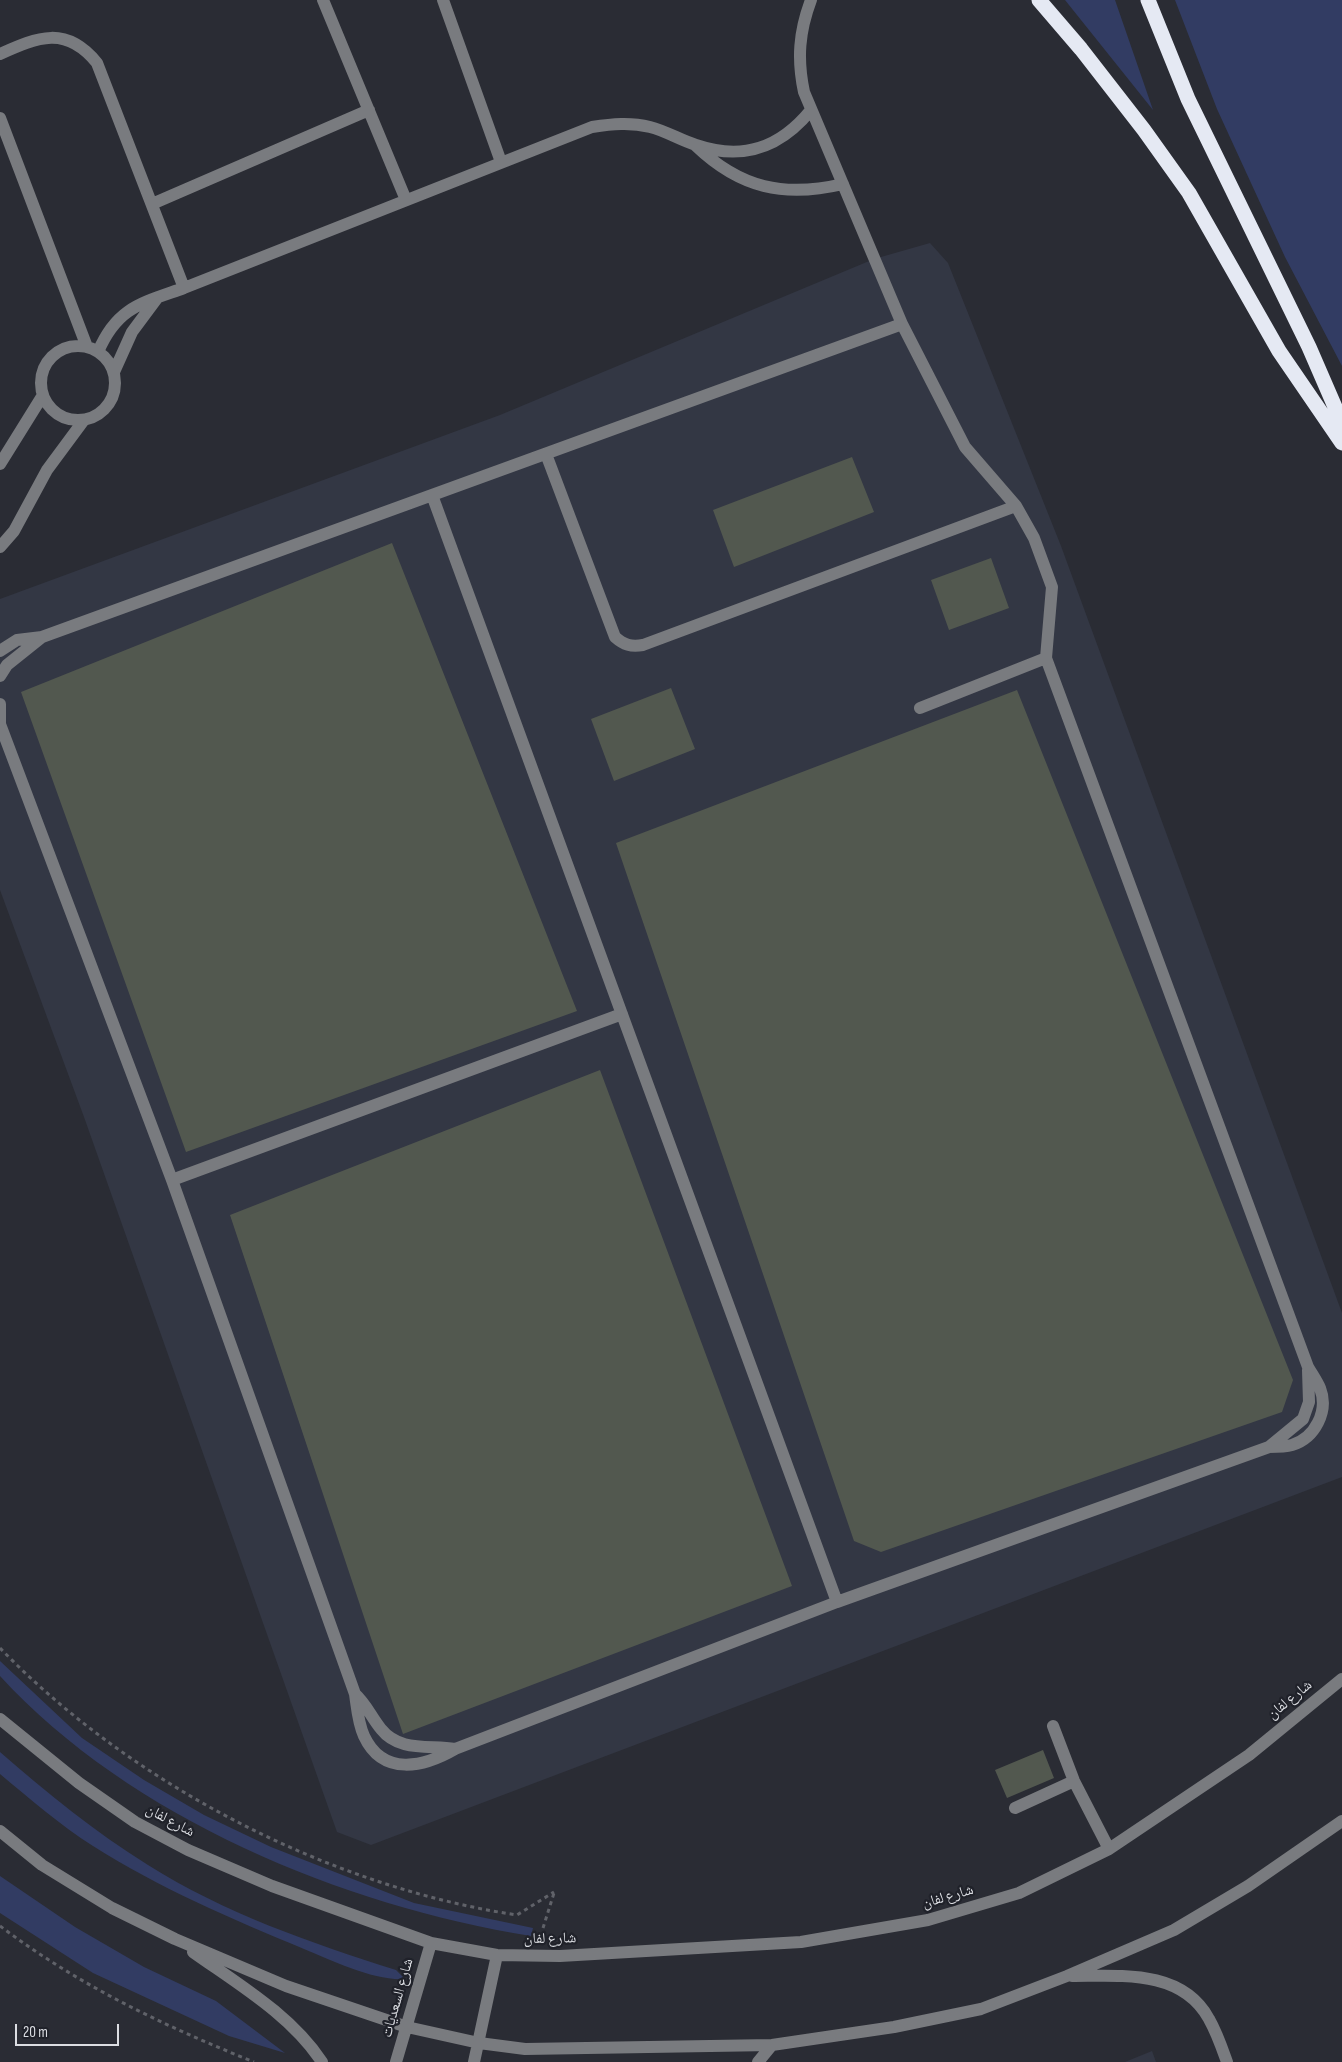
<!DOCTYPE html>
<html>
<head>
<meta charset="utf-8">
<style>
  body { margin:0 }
  #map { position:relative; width:1342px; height:2062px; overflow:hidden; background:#2a2c34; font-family:"Sofia Sans Condensed",sans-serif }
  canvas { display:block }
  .scale { position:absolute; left:15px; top:2024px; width:104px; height:22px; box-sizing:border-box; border:2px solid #dbdde2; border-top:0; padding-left:6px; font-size:15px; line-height:18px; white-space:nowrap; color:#dbdde2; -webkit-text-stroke:4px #20222a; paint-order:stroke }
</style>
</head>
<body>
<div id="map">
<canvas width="1342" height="2062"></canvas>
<div class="scale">20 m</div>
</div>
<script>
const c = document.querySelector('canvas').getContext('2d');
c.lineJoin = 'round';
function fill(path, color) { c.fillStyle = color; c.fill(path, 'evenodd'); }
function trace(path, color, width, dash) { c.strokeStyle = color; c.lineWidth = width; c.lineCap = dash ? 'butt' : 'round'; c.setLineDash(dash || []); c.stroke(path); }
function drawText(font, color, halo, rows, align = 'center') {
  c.font = font + ' "Sofia Sans Condensed","Noto Naskh Arabic",sans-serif'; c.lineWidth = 4.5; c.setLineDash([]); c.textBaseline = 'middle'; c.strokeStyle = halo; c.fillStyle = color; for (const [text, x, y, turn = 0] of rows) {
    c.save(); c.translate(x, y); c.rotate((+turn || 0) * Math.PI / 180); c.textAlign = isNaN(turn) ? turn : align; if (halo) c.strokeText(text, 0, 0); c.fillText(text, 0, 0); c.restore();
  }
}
fill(new Path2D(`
  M930,243L948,263L1061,546L1342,1313V1477L371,1845L337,1832L84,1117L0,890V599L500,415L874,259Z
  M1152,2051L1156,2062H1125Z`), '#333744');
fill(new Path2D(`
  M1065,0H1115L1153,110Z
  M1175,0H1342V366L1285,257L1217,109Z
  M0,1661L82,1738L144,1780L204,1815L271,1847L414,1903L533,1928L531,1936C344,1906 130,1818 0,1676Z
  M0,1752C47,1793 95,1832 148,1865C224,1913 311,1943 396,1970L405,1979C374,1981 333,1961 304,1949C232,1919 159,1888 93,1846C60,1825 30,1799 0,1774Z
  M0,1876L75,1927L144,1967L216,2001L285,2053L229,2036L93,1973L0,1913Z`), '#323c63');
fill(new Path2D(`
  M852,457L874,512L734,567L713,510Z
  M392,543L577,1011L186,1152L21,692Z
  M991,558L1009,608L949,630L931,580Z
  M671,688L695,749L614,781L591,719Z
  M1017,690L1293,1380L1282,1412L881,1552L854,1541L616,843Z
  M600,1070L792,1586L403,1734L230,1215Z
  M1043,1750L1054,1778L1007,1798L995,1770Z`), '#52584f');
trace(new Path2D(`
  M0,1648C131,1784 330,1887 517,1915L554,1892
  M0,1926C80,1986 162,2025 254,2062
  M543,1928L554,1893`), '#606269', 3, [4, 4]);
trace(new Path2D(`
  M323,0L406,200
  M443,0L501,162
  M811,0C799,32 797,59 804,92L902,324
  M0,54C38,37 66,25 97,63L184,288
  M0,118L87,347
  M696,146C740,188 784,198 843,184
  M152,204L369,110
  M41 383a37 37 0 1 1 74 0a37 37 0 1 1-74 0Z
  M98,352C117,307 142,303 184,288L592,127C612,124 630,122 650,127C666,131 680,140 696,145C743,161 780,148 811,110
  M114,372L132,332L158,297
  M546,454L615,637C624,645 631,647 643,645L1016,506
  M0,464L43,395
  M432,495L837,1602
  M0,547L14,531L47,470L84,420
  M0,651L17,640L42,637L902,324L965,447L1016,506L1034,538L1052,587L1046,658L1308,1367C1312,1374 1317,1381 1320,1388C1329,1411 1315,1438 1292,1445C1285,1447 1276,1447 1269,1447L837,1602L455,1749C424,1767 383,1777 364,1736C358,1723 357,1708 355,1694L172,1180L0,724
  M0,676L7,665L42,637
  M0,704V725
  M920,708L1046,658
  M172,1180L622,1014
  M1269,1447L1303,1419L1309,1402L1308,1370
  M355,1694C367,1705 371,1717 381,1729C399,1752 429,1745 455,1749
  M0,1719L79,1783L135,1822L188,1850L272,1886L431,1943L497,1955L560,1956L801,1942L928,1920L1019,1893L1109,1849L1249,1755L1342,1679
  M1053,1726L1074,1781L1109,1849
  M1015,1808L1074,1781
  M0,1831L42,1865L112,1908L175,1939L286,1986L407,2027L479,2043L525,2049L772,2045L894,2027L981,2009L1067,1976L1174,1930L1248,1886L1342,1821
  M193,1952C238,1984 291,2015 322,2062
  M1072,1976C1120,1976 1182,1969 1209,2019C1217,2033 1222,2048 1227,2062
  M396,2062L431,1943
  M474,2062L497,1955
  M758,2062L772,2045`), '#797b7f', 12);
trace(new Path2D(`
  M1039,0L1081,49L1144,130L1189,193L1279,351L1342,443
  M1148,0L1188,99L1309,347L1342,423`), '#e5e9f3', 15);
drawText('15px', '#dbdde2', '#20222a', [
  ["شارع لفان",1290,1700,-39],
  ["شارع لفان",170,1821,28],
  ["شارع لفان",948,1897,-16],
  ["شارع لفان",550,1939,-1],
  ["شارع السعديات",398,1998,-74]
]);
</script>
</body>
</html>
